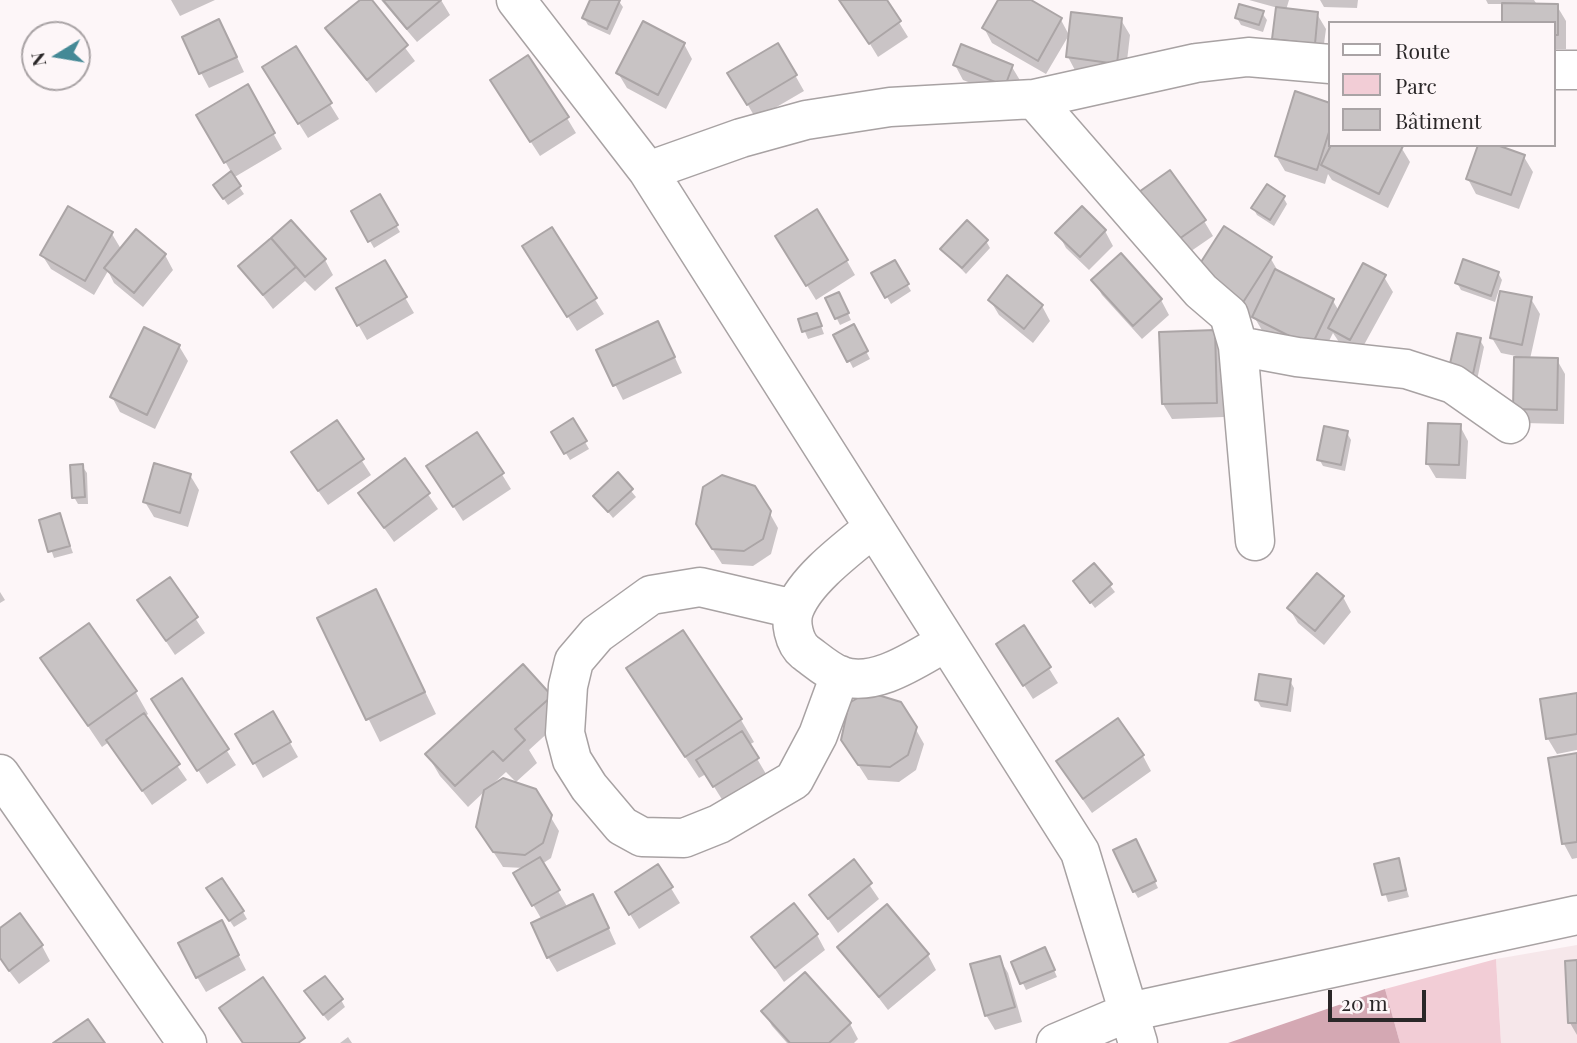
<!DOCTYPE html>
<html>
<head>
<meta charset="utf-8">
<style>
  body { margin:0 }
  #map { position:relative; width:1577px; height:1043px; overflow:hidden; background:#fdf6f8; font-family:"Playfair Display",serif }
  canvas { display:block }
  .legend { position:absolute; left:1328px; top:21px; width:228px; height:126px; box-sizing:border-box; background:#fdf6f8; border:2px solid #a9a3a5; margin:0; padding:9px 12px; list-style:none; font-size:21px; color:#2a2728 }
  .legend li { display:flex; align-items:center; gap:14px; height:35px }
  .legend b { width:35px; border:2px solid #a9a3a5 }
  .north { position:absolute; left:21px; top:21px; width:70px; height:70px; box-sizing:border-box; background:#fdf6f8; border:2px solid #a9a3a5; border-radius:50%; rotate:259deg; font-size:19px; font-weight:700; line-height:28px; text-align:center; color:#2a2728 }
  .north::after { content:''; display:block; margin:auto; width:24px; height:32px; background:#448996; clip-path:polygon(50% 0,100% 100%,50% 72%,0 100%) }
  .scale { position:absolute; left:1328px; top:990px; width:98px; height:32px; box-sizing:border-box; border:4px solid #2a2728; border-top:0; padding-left:9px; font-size:21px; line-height:24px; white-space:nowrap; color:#2a2728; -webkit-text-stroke:5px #fdf6f8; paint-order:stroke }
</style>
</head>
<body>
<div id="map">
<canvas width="1577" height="1043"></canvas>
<ul class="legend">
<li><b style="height:9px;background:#fff"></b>Route</li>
<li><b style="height:19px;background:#f2cdd6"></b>Parc</li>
<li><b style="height:19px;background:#c8c3c4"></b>Bâtiment</li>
</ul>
<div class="north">N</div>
<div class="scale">20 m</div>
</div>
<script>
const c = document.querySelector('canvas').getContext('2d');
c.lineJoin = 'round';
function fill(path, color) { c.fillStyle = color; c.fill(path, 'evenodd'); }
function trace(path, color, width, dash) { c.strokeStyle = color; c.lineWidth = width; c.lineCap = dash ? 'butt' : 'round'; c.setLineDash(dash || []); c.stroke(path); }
fill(new Path2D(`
  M1577,945V1043H1501L1496,959Z`), '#f6e7ea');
fill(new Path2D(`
  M1496,959L1501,1043H1400L1385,989Z`), '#f2cdd6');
fill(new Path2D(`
  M1385,989L1400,1043H1228Z`), '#d4a8b3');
fill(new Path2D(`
  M171,0H215L180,16Z
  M362,0H369L415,61L376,93L327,29Z
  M381,0H441L450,15L417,42Z
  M592,0H618L623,7L610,35L588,25L584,18Z
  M843,0H885L908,37L878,57Z
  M1000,0H1027L1061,20L1069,35L1046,74L992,43L984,28Z
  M1249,0H1289L1286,10L1317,14L1326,29L1322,59L1283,54L1274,39L1278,8Z
  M1320,0H1358L1357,8L1324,7Z
  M1486,0H1534L1538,6H1557L1566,21V49H1554V23L1504,4H1488Z
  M1262,13L1267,20L1263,32L1241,25L1237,18Z
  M1121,20L1130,35L1125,78L1076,72L1068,57Z
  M227,36L244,72L209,88L201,73Z
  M684,44L692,59L666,109L627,88L618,73Z
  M778,45L804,91L756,119L730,74Z
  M295,48L339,119L308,138L273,82Z
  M955,65L1012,67L1021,82L1014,100L963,80Z
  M247,87L282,149L233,178L244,194L228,205L219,192L231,172L199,115Z
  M1296,93L1330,104V145L1401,147L1410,162L1388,208L1332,180L1328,174L1325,184L1285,171L1276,156Z
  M501,96L567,118L576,133L540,156Z
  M1524,157L1533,172L1519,209L1476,194L1468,179Z
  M379,196L400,232L374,248L353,212Z
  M1283,197L1287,204L1274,226L1257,215L1253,208Z
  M69,208L112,234L121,249L165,255L173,270L143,307L114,283L108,271L94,295L51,269L42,255Z
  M1147,209L1204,221L1213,236L1181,258Z
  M291,222L325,260L333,275L315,291L305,281L273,309L241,267Z
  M551,229L604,314L577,331L533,261Z
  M1105,231L1113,246L1089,270L1066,248L1058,233Z
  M986,241L990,248L966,274L942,249Z
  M786,251L847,261L855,275L816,300Z
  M1271,259L1279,273L1333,301L1339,311L1384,277L1393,292L1359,354L1339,342L1333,333L1319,361L1263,332L1253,315L1251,318L1204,287Z
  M894,262L911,291L891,304L874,274Z
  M385,263L414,313L367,340L338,289Z
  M1498,273L1502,280L1495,302L1461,290L1457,283Z
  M1094,280L1161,300L1169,315L1142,339L1102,295Z
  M827,299L842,301L851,320L840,325Z
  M1531,299L1540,314L1530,359L1557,360L1565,374L1564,424L1524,423L1515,409L1516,356L1501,353L1492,338Z
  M990,300L1042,306L1050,321L1033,343L999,315Z
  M817,315L824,334L808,339L800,320Z
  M853,326L870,359L853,368L836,335Z
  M1214,332L1223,347L1224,417L1172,419L1163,404Z
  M666,338L682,373L623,400L598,351Z
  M1480,340L1484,347L1477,380L1455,375Z
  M179,346L188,361L155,429L120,412L112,397Z
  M573,421L589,449L570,460L553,432Z
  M337,422L371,475L328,505L302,468Z
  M1460,426L1468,441L1466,479L1436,478L1427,463Z
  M1347,433L1351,440L1345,471L1323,466L1319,459Z
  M477,434L511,489L463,521L437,481Z
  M405,461L438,509L394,542L360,494Z
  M82,466L87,473L88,504H78L74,497Z
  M190,475L199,490L188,527L154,517L145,502Z
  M618,475L636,497L613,518L595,496Z
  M769,512L778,528L771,554L753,566L722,564L706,539Z
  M59,515L73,553L54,558L41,521Z
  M1094,565L1115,592L1095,608L1075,582Z
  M169,579L205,633L175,655L139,601Z
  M376,591L436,714L380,742L319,619Z
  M0,592L5,600L0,603Z
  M1343,597L1351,612L1324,645L1298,623L1289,608Z
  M1024,628L1058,683L1033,699L1007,659Z
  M683,632L741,720L754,742L749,745L766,774L723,801L706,774L699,778L641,690Z
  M42,658L135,691L148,714L144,717L187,780L152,805L109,742L102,747Z
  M523,667L563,719L529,750L537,763L516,782L506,772L492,785L550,816L559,831L551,858L542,864L568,908L601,911L616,944L557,972L548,957L542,920L515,874L524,868L503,867L487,842L485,791L468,807L440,776L427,754Z
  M182,681L236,765L207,784L162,714Z
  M1290,681L1294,688L1291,712L1261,707L1257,700Z
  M1577,695V750L1557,754L1548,739L1542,701Z
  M273,713L298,757L263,778L238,734Z
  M915,728L924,744L916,770L899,782L868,780L852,755Z
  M1577,755V858L1572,859L1564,844Z
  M1143,756L1151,771L1092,813L1067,777Z
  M1139,848L1158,888L1138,898L1134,891Z
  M1398,860L1409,897L1388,902L1376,865Z
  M853,861L879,899L838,933L811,895Z
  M658,867L680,903L639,929L617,893Z
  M212,895L243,912L247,919L234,927Z
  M0,930L42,946L50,961L19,984L0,959Z
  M817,935L825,950L784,982L753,937Z
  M229,937L246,970L206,992L197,977Z
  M840,948L928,955L936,970L888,1010Z
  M1048,956L1057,977L1026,990L1013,962Z
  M999,958L1008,973L1022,1022L995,1030L986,1015Z
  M1577,962V1035L1570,1023Z
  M805,974L850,1024L858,1039L854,1043H787L772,1026L764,1012Z
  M311,999L341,1000L345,1007L328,1021Z
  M348,1037L352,1043H340Z`), '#0003');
const building = new Path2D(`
  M360,0H372L408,45L367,80L325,28Z
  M383,0H441L407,29Z
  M590,0H620L607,29L582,18Z
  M839,0H887L901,21L869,44Z
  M998,0H1031L1062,18L1038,61L982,28Z
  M1502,3L1558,4V35H1554V23H1502Z
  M1239,4L1264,11L1259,25L1235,18Z
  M1276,7L1318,12L1315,44L1272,39Z
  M1071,12L1122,18L1117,64L1066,57Z
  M219,19L237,57L199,74L182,37Z
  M643,21L685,43L658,95L616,73Z
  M778,43L797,75L747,105L727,73Z
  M961,44L1013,65L1005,86L953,65Z
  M296,46L332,103L298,124L262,67Z
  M528,55L569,117L530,142L490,80Z
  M248,84L275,133L224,163L196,115Z
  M1295,91L1330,103V129L1317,170L1275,156Z
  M1331,145H1402L1403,146L1379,194L1321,165Z
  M1478,145H1497L1525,155L1511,195L1466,179Z
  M1170,170L1206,220L1172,244L1136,194Z
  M231,171L241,186L223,199L213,185Z
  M1267,184L1285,196L1270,220L1251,208Z
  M380,194L398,225L368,242L351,211Z
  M68,206L113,232L85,281L40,255Z
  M1082,206L1106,230L1080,257L1055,233Z
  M817,209L848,260L806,286L775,236Z
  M291,220L326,259L305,277L271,238Z
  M967,220L988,240L962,268L940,249Z
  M1224,226L1272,257L1242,304L1194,273Z
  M552,227L597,298L567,317L522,246Z
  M136,229L166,254L134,293L104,268Z
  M271,238L296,267L263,295L238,266Z
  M1121,253L1162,299L1133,326L1091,280Z
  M1463,259L1499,272L1491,296L1455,283Z
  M385,260L407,297L357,326L336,288Z
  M895,260L909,284L885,298L871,273Z
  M1363,263L1386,275L1350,340L1328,328Z
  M1275,269L1334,299L1311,347L1252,317Z
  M1007,275L1043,305L1024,329L988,300Z
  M1500,291L1532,297L1522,345L1490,338Z
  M839,292L849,313L835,319L825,298Z
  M817,313L822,326L802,332L798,319Z
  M658,321L675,357L613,386L596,350Z
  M854,324L868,351L847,362L833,335Z
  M144,327L180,345L147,415L110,397Z
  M1215,330L1217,403L1162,404L1159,332Z
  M1457,333L1481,338L1473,374L1449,368Z
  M1514,357L1558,358L1557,410L1513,409Z
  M573,418L587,441L564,454L551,432Z
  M337,420L364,459L318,491L291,452Z
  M1428,423L1461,424L1459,465L1426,464Z
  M1324,426L1348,431L1341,465L1317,460Z
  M477,432L504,473L453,507L426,466Z
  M405,458L430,493L384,528L358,493Z
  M154,463L191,474L180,513L143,502Z
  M83,464L85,497L72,498L70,465Z
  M618,472L633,489L608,512L593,496Z
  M722,475L755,486L771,511L763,539L744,551L712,549L696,524L703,487Z
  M60,513L70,546L48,552L39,520Z
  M1094,563L1112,584L1090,603L1073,581Z
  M1317,573L1344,596L1315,631L1287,608Z
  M170,577L198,617L166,641L137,600Z
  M376,589L425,692L366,720L317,618Z
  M89,623L137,691L88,726L40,658Z
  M1024,625L1051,667L1023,686L996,644Z
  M683,630L742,719L685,757L626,668Z
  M523,664L552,696L515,729L525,740L503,761L493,751L455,786L425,754Z
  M1259,674L1291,679L1287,705L1255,700Z
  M182,678L229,749L197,771L151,699Z
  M868,692L901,702L917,727L908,755L890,767L858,765L841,740L849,703Z
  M1577,693V734L1546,739L1540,699Z
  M273,711L291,742L253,764L235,734Z
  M144,713L180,764L142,791L106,740Z
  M1118,718L1144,755L1083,799L1056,761Z
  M742,731L759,758L713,787L696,760Z
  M1577,753V842L1562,844L1548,758Z
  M503,778L536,789L552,815L543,843L525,855L493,852L476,827L484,790Z
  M1136,839L1156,881L1133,892L1113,850Z
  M540,857L560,890L532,906L513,873Z
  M1399,858L1406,890L1382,895L1374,864Z
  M854,859L872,883L828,919L809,895Z
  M658,864L673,887L629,915L615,892Z
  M222,878L244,911L229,921L206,888Z
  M593,894L609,928L547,958L531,923Z
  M794,903L818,934L775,968L751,937Z
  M887,904L929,954L879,997L837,947Z
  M20,913L43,945L9,971L0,958V928Z
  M222,920L239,955L196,978L178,943Z
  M1045,947L1055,970L1020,984L1011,962Z
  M1000,956L1015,1007L985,1016L970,964Z
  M1577,960V1023H1568L1565,961Z
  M805,972L851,1023L829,1043H790L761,1011Z
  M325,976L343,999L323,1015L304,991Z
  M263,977L305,1038L298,1043H243L219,1008Z
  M88,1019L105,1043H53Z`);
fill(building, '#c8c3c4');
trace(building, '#aba5a6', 2);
const minor = new Path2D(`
  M516,0L648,171L1080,852L1138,1043
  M1554,70H1577
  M1034,99L1201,291L1229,315L1238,346L1255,541
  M648,171L741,138L806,120L890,107L1034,99L1196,63L1248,57L1330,64
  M1238,346L1297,357L1406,369L1453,384L1510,424
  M874,527C850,547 807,578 795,608C789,621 794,643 805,652C816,660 828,671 841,676C876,688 917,658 946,642
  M794,609L700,587L651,595L597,634L574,661L568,686L565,733L572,760L589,787L622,826L642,837L684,838L719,824L794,780L818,735L840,675
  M0,774L187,1043
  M1056,1043L1129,1012L1577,915`);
trace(minor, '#a8a2a3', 41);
trace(minor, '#fff', 38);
</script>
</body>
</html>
